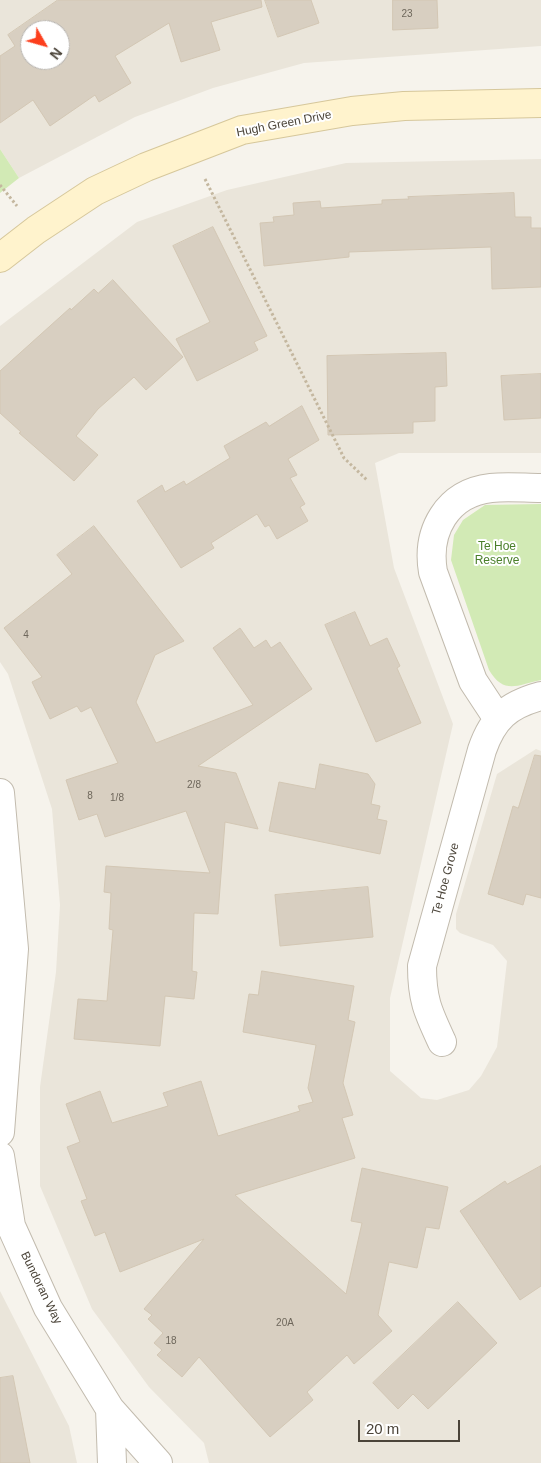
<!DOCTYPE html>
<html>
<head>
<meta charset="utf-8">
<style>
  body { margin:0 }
  #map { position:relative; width:541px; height:1463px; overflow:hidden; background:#f6f3ec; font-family:Arial,sans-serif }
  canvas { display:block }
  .north { position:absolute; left:20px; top:20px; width:50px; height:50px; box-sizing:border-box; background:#fff; border:1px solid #b7b4b0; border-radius:50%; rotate:128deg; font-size:14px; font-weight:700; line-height:20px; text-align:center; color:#4b4439 }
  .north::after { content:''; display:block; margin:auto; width:18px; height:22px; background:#fc3f1d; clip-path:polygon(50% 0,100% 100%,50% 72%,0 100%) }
  .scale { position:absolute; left:358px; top:1420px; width:102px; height:22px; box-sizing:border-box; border:2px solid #4b4439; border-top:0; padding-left:6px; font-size:15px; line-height:18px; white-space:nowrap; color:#4b4439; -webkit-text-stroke:4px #fff; paint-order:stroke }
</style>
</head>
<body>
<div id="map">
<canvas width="541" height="1463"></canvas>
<div class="north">N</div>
<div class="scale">20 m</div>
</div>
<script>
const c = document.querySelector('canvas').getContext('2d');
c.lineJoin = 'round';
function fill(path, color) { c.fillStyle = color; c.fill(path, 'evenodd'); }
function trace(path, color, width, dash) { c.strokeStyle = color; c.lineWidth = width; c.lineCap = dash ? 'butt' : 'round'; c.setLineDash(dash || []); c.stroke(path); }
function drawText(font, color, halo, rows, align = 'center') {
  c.font = font + ' Arial,sans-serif'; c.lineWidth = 4; c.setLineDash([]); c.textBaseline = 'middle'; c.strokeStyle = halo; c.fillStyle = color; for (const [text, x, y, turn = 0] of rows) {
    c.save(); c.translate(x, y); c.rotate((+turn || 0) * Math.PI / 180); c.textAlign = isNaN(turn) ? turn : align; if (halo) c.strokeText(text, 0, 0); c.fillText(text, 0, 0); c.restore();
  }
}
fill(new Path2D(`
  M0,0H541V46L304,63L213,88L135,117L19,178L0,149ZM30,30H60V60H30Z
  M541,159V453H399L375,463L394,568L453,724L390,998V1071L421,1098L437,1100L469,1090L481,1076L497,1047L507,961L493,945L460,933L456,929V914L497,774L536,749L541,751V1463H209L204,1443L149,1387L92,1309L40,1186V1087L56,972L60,905L52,809L8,674L0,662V326L137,222L227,190L346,163Z
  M0,1291L69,1426L77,1463H0Z`), '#eae5da');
fill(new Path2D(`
  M0,149L19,178L0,193Z
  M541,504V680C517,685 504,695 489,670L451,560L454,535L463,520L485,505Z`), '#d2eab5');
const building = new Path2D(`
  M58,0H261L262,7L211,22L220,50L181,62L169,23L115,56L131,83L99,102L95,95L50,126L33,100L0,123V56L15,46L8,35ZM30,30H60V60H30Z
  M265,0H311L319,23L278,37Z
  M393,0H437L438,28L393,30Z
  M514,193L515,217H531V228H541V287L492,289L491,247L349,252V257L264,266L260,223L274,222L273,217L294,215L293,203L320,201L321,208L382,204V200L409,199L408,197Z
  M213,227L267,336L254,342L258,350L197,381L176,339L210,322L173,246Z
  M113,280L183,357L146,390L134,377L98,409L76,436L98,455L74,481L19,433L21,432L0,413V371L70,308L71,310L94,289L98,293Z
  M446,353L447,386L435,387V421L413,422V433L328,435L327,356Z
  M541,374V418L504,420L501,376Z
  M302,406L319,440L288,459L297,475L290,478L305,504L300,507L308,521L277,539L269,525L265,527L257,514L211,543L214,548L181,568L137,501L162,485L165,492L184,481L186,485L230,458L224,446L266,422L269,426Z
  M94,526L184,641L155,655L136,702L156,743L253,705L213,648L240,628L254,648L266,640L271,648L280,642L312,689L198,766L236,773L258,829L225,822L218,914L194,913L192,971L197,972L194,999L165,996L160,1046L74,1039L78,999L107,1001L113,930L109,929L111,893L104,892L106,866L210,873L186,811L105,837L97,814L79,820L66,780L118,763L91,707L81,712L77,706L50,719L32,682L42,677L4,628L72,574L57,555Z
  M355,612L370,646L387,638L400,666L397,668L421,723L376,742L325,625Z
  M535,755L541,756V898L526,894L523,905L488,894L513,806L518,808Z
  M320,764L368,774L375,784L371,804L380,806L377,819L387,821L380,854L269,831L279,782L315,789Z
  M368,887L373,937L280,946L275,895Z
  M262,971L354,986L348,1020L355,1022L343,1083L353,1115L342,1118L355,1158L235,1195L346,1294L362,1223L351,1221L362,1168L448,1187L439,1229L426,1227L417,1268L389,1262L378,1315L392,1331L354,1364L347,1355L307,1392L313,1400L270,1437L199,1357L182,1377L157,1355L162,1350L154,1343L163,1333L148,1319L152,1315L144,1309L204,1239L120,1272L105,1232L95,1236L81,1201L87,1199L67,1147L80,1142L66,1104L100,1091L112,1123L168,1106L163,1093L201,1081L218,1136L300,1111L298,1106L313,1102L308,1088L316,1045L243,1032L249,994L258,995Z
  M541,1166V1286L520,1300L460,1211L505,1181L507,1184Z
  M458,1302L497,1343L428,1409L413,1394L398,1409L373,1383Z
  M13,1376L30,1463H0V1378Z`);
fill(building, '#d8cfc1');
trace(building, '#d3c7b4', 1);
const minor = new Path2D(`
  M498,719L473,681L433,572C426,531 447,493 491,488C507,486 525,488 541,488
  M0,793L14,949L0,1132
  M442,1042C428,1012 422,1000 422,966L482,750C493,718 508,705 541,696
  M0,1156L11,1226L48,1308L110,1409
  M112,1463L110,1409L158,1463`);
const secondary = new Path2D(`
  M0,258L36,230L95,191L146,167L242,130L352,111L404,106L541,103`);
trace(minor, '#c2bbae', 30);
trace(secondary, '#d6c79b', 30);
trace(new Path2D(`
  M205,179L344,458L368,481
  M0,185L17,206`), '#c4b79f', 3, [2.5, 2.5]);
trace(minor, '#fff', 28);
trace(secondary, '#fff3cd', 28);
drawText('10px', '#6e675b', null, [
  ["23",407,14],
  ["4",26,635],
  ["2/8",194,785],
  ["8",90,796],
  ["1/8",117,798],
  ["20A",285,1323],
  ["18",171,1341]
]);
drawText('12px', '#4b4439', '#fff', [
  ["Hugh Green Drive",284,124,-11],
  ["Te Hoe Grove",446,879,-75],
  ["Bundoran Way",41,1288,64]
]);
drawText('12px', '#4a7f2a', '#fff', [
  ["Te Hoe",497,547],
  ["Reserve",497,561]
]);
</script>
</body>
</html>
